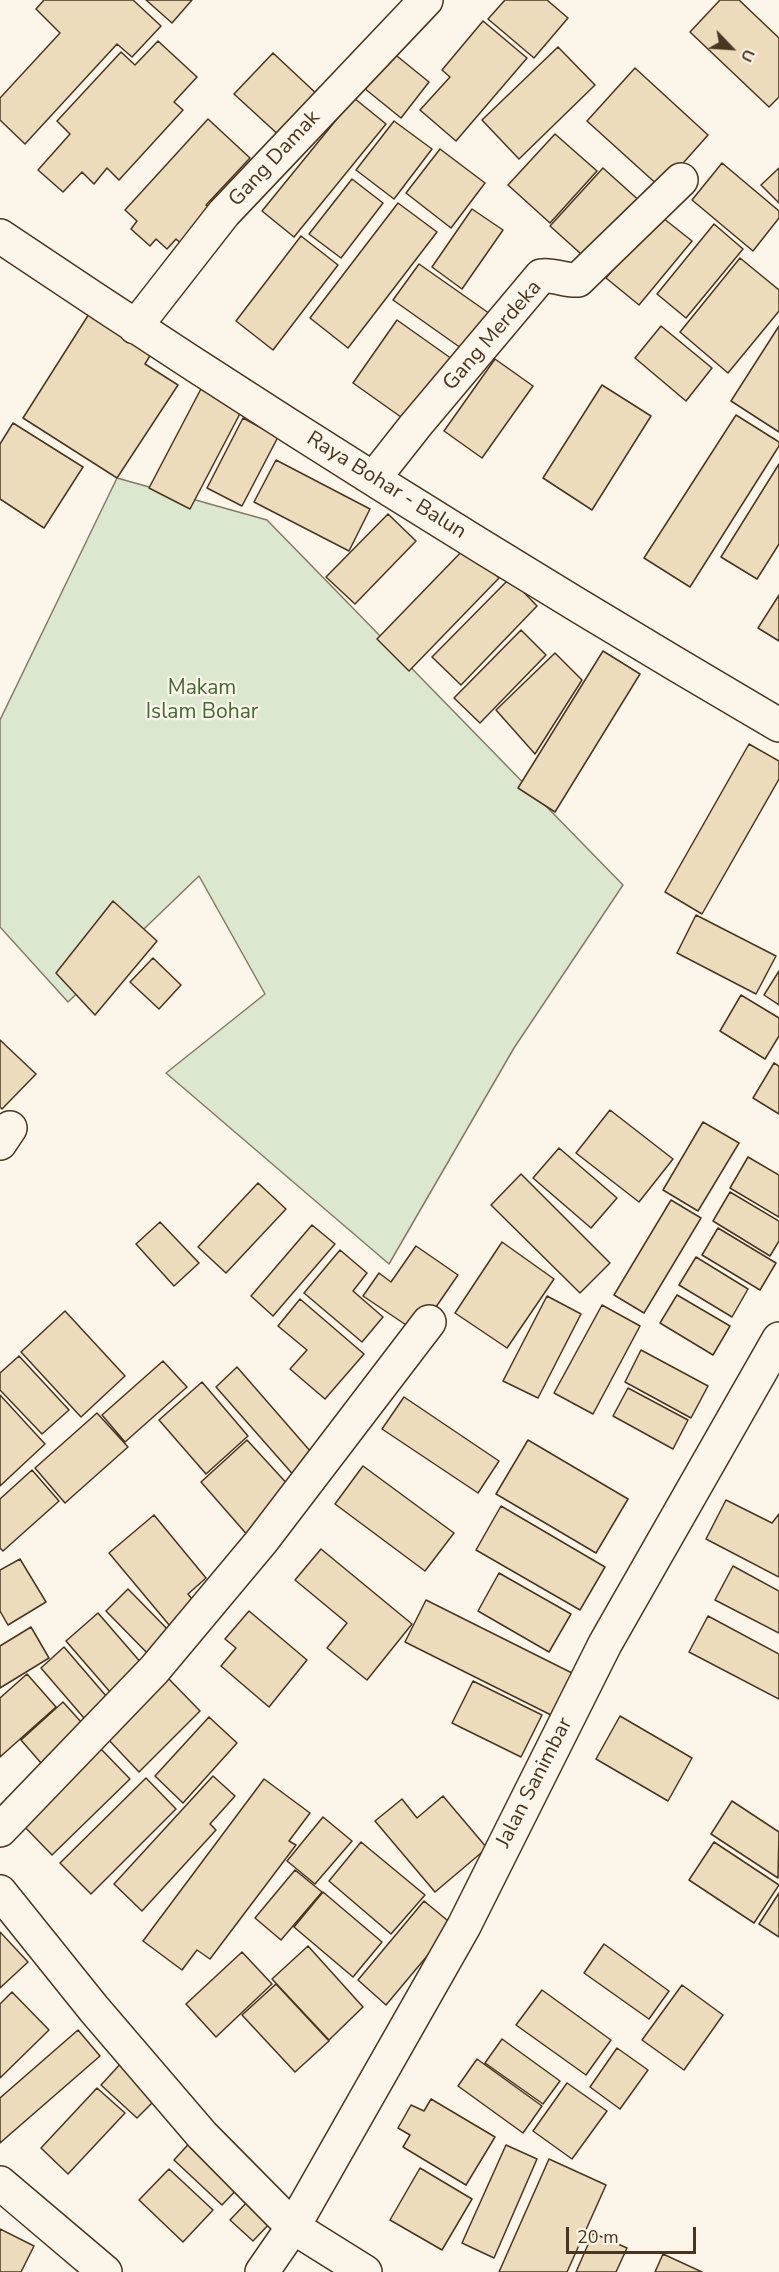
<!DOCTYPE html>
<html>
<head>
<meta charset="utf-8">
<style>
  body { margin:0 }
  #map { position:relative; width:779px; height:2272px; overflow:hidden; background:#fbf6e9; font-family:"Nunito Sans",sans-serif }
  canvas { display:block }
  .north { position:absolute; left:701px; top:18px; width:60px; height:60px; -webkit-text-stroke:4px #fbf6e9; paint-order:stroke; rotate:115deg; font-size:16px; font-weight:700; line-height:24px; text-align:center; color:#4a3520 }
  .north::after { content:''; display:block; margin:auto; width:21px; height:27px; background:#4a3520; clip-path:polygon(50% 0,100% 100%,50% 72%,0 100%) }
  .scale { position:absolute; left:566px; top:2227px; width:130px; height:27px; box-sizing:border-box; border:3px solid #4a3520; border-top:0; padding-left:8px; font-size:18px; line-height:21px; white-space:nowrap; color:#4a3520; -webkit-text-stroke:4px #fbf6e9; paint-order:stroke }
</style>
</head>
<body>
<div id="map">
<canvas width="779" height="2272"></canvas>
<div class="north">U</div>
<div class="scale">20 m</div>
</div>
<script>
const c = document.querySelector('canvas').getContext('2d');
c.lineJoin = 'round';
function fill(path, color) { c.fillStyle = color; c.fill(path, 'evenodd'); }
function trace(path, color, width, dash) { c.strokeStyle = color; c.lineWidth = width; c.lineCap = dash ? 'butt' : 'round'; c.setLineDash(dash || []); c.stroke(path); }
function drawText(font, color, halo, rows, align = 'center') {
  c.font = font + ' "Nunito Sans",sans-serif'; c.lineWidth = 4.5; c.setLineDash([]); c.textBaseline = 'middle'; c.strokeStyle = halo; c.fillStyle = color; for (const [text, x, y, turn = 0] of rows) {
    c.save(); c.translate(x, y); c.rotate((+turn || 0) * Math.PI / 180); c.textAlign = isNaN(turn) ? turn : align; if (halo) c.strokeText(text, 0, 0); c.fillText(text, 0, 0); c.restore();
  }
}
const green = new Path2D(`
  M117,478L267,520L623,885L514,1048L389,1264L166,1073L265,994L199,876L68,1002L0,927V720Z`);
fill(green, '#dce7d0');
trace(green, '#887966', 1.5);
const building = new Path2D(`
  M44,0H133L161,26L132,57L117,44L25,144L0,120V98L60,33L36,9Z
  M146,0H192L172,23Z
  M505,0H547L568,18L534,58L488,19Z
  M720,0H739L779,38V97L769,107L690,32Z
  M483,21L527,58L456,141L420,110L450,77L442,70Z
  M158,41L197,77L174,102L183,110L119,180L107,168L94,184L82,172L63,192L38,170L70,134L57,121L121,52L135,65Z
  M558,47L595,85L519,159L482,120Z
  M392,52L429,82L401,118L364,88Z
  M273,53L319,96L282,138L234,94Z
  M635,68L708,135L661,188L587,121Z
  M354,98L386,124L294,237L262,211Z
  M208,119L250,158L206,205L216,214L186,248L176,239L167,249L156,239L150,246L131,229L137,221L125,210Z
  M394,121L432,149L394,199L356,170Z
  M555,134L597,171L550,223L508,185Z
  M440,149L485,183L451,228L406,193Z
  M722,163L779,211V218L753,251L692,200Z
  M603,168L643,204L590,262L550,226Z
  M779,168V203L761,185Z
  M352,179L383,203L341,258L309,234Z
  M398,203L437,232L348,348L310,318Z
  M472,209L503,230L462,289L432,267Z
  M658,214L692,241L639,305L606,278Z
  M714,224L743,249L686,318L657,294Z
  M301,236L338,265L273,350L236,321Z
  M740,258L779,290V311L728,373L680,332Z
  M419,264L493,316L468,353L393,300Z
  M89,314L151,354L145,364L178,385L117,478L23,418Z
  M397,320L452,359L408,422L353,383Z
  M661,326L712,368L686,401L635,358Z
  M779,326V432L731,401Z
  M495,359L533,386L482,458L444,431Z
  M203,385L244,406L190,509L149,488Z
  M602,385L651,416L592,510L543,478Z
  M736,415L779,442V446L690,587L644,558Z
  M243,418L278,437L242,506L207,488Z
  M13,423L83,467L44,528L0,499V444Z
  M276,460L370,509L349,551L254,502Z
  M779,464V544L757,579L721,557Z
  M388,514L416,541L355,604L326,577Z
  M467,546L499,578L409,671L377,639Z
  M510,578L537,606L461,685L432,657Z
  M779,595V641L758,628Z
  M521,630L546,655L480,723L454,698Z
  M603,651L640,674L555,812L518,788Z
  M555,653L582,680L535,754L496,710Z
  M749,744L779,761V779L702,914L665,892Z
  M113,901L157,941L95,1015L56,973Z
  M696,915L776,956L756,994L677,953Z
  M153,958L181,985L159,1009L130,982Z
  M779,971V1005L764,995Z
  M741,995L779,1018V1036L765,1059L720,1031Z
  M0,1040L36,1074L2,1109L0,1107Z
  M774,1063L779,1066V1114L753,1098Z
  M610,1110L673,1159L639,1202L576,1153Z
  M703,1122L739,1143L698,1211L663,1190Z
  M559,1148L617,1198L591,1228L533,1178Z
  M748,1157L779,1175V1217L730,1188Z
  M521,1174L610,1263L580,1293L491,1205Z
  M258,1183L286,1209L226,1273L198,1247Z
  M730,1192L779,1221V1241L770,1256L713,1221Z
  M671,1200L701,1218L644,1313L614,1295Z
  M160,1222L199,1263L174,1286L136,1244Z
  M312,1225L335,1244L273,1316L251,1296Z
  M718,1228L776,1263L760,1290L702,1255Z
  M502,1242L554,1279L507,1348L455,1313Z
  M416,1246L458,1275L418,1333L363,1296L379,1273L391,1282Z
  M340,1250L367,1273L353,1291L383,1317L362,1342L304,1293Z
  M696,1257L748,1289L732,1317L679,1285Z
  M677,1295L730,1326L713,1355L660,1323Z
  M547,1296L581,1314L538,1398L503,1381Z
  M300,1299L364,1354L325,1399L290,1369L307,1350L278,1326Z
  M602,1305L640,1326L593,1414L554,1393Z
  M65,1311L125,1376L81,1417L21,1352Z
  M641,1350L708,1386L691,1418L625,1382Z
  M19,1356L69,1410L42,1434L0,1390V1373Z
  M163,1361L187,1387L125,1442L102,1415Z
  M237,1367L318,1460L297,1479L216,1387Z
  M202,1382L248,1436L206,1474L159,1420Z
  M628,1388L688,1420L673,1449L613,1416Z
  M0,1395L45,1444L0,1486Z
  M404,1397L499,1461L478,1493L382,1429Z
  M97,1413L128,1447L65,1503L35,1468Z
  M247,1440L291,1488L250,1538L201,1482Z
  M528,1440L628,1499L596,1553L496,1494Z
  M363,1466L454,1533L425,1571L335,1504Z
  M32,1470L59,1501L3,1551L0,1548V1499Z
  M726,1500L772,1523L779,1514V1577L706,1539Z
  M501,1506L605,1567L580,1610L476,1550Z
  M154,1515L206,1578L188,1594L196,1604L170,1626L109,1553Z
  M321,1549L412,1624L367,1680L327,1648L347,1623L295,1580Z
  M20,1559L46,1602L8,1625L0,1611V1570Z
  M733,1566L779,1591V1633L715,1600Z
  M499,1573L571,1614L549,1652L478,1611Z
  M128,1589L177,1639L155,1661L106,1611Z
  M426,1600L572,1673L551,1715L405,1642Z
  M249,1611L307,1660L269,1707L221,1666L236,1648L225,1639Z
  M98,1613L149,1672L117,1700L66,1641Z
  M708,1616L779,1654V1699L689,1652Z
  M31,1627L49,1658L0,1688V1646Z
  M64,1647L113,1704L90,1725L41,1668Z
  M27,1674L56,1707L0,1757V1698Z
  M167,1677L200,1711L139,1772L106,1737Z
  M473,1681L542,1715L521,1757L452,1723Z
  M63,1702L91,1733L48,1771L21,1740Z
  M620,1716L692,1758L668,1801L596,1759Z
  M209,1717L237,1743L183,1803L155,1776Z
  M99,1747L130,1779L52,1855L21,1823Z
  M213,1776L235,1796L210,1824L216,1830L142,1911L114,1884Z
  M146,1778L176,1809L91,1894L60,1863Z
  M264,1779L310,1813L289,1841L296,1845L210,1959L197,1950L182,1970L143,1941Z
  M443,1796L487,1848L435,1892L375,1821L402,1799L417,1818Z
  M732,1801L779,1832L778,1878L711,1834Z
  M323,1817L352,1841L315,1884L287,1861Z
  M361,1842L425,1895L391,1934L329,1881Z
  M714,1842L779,1885L754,1923L689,1880Z
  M295,1870L322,1892L281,1940L255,1918Z
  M323,1892L382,1942L353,1977L294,1927Z
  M779,1893V1937L759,1924Z
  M424,1901L453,1925L386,2005L358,1980Z
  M0,1932L28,1962L0,1988Z
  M604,1944L669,1991L649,2019L584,1973Z
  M308,1946L363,2007L329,2040L272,1979Z
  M242,1952L272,1984L216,2037L186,2004Z
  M276,1984L329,2041L295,2072L242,2015Z
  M682,1985L723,2015L684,2070L642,2040Z
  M542,1990L611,2040L586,2075L516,2025Z
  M12,1992L49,2030L0,2078V2004Z
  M78,2030L100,2056L0,2143V2098Z
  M502,2039L560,2081L543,2104L485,2063Z
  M617,2048L648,2070L620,2109L590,2087Z
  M477,2059L542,2106L523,2133L458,2086Z
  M124,2060L160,2095L137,2118L101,2085Z
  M567,2083L607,2111L572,2159L533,2131Z
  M97,2088L125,2113L68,2174L41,2148Z
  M431,2099L495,2137L466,2185L403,2147L410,2135L398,2128L411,2105L424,2111Z
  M196,2136L244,2182L222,2205L174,2160Z
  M506,2145L537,2159L494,2258L462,2243Z
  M549,2159L606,2185L567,2272H499Z
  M420,2168L472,2199L442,2250L390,2220Z
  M169,2169L213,2210L183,2242L139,2200Z
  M250,2199L273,2220L253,2241L230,2220Z
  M0,2229L34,2246L21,2272H0Z
  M593,2233L627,2248L616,2272H576Z
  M663,2254L702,2272H655Z`);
fill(building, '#ecdcbc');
trace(building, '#4a3520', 1.5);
const minor = new Path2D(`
  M0,236C254,407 514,570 779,725
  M135,327L224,213L426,0
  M374,478L415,426L541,276C554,274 565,281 578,280L681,180
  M0,1143L10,1128
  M0,1830L154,1670L261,1542L429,1322
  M0,1892L94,2009L202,2135L293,2227L365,2272
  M0,2183L105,2272
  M262,2272L293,2227L464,1926L605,1644L779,1339`);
trace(minor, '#4a3520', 36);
trace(minor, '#fbf6e9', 33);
drawText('21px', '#4a3520', '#fbf6e9', [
  ["Gang Damak",275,159,-47],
  ["Gang Merdeka",493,336,-49],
  ["Raya Bohar - Balun",386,486,32],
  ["Jalan Sanimbar",535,1783,-63]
]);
drawText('21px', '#436837', '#fbf6e9', [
  ["Makam",202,689],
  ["Islam Bohar",202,713]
]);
</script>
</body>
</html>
